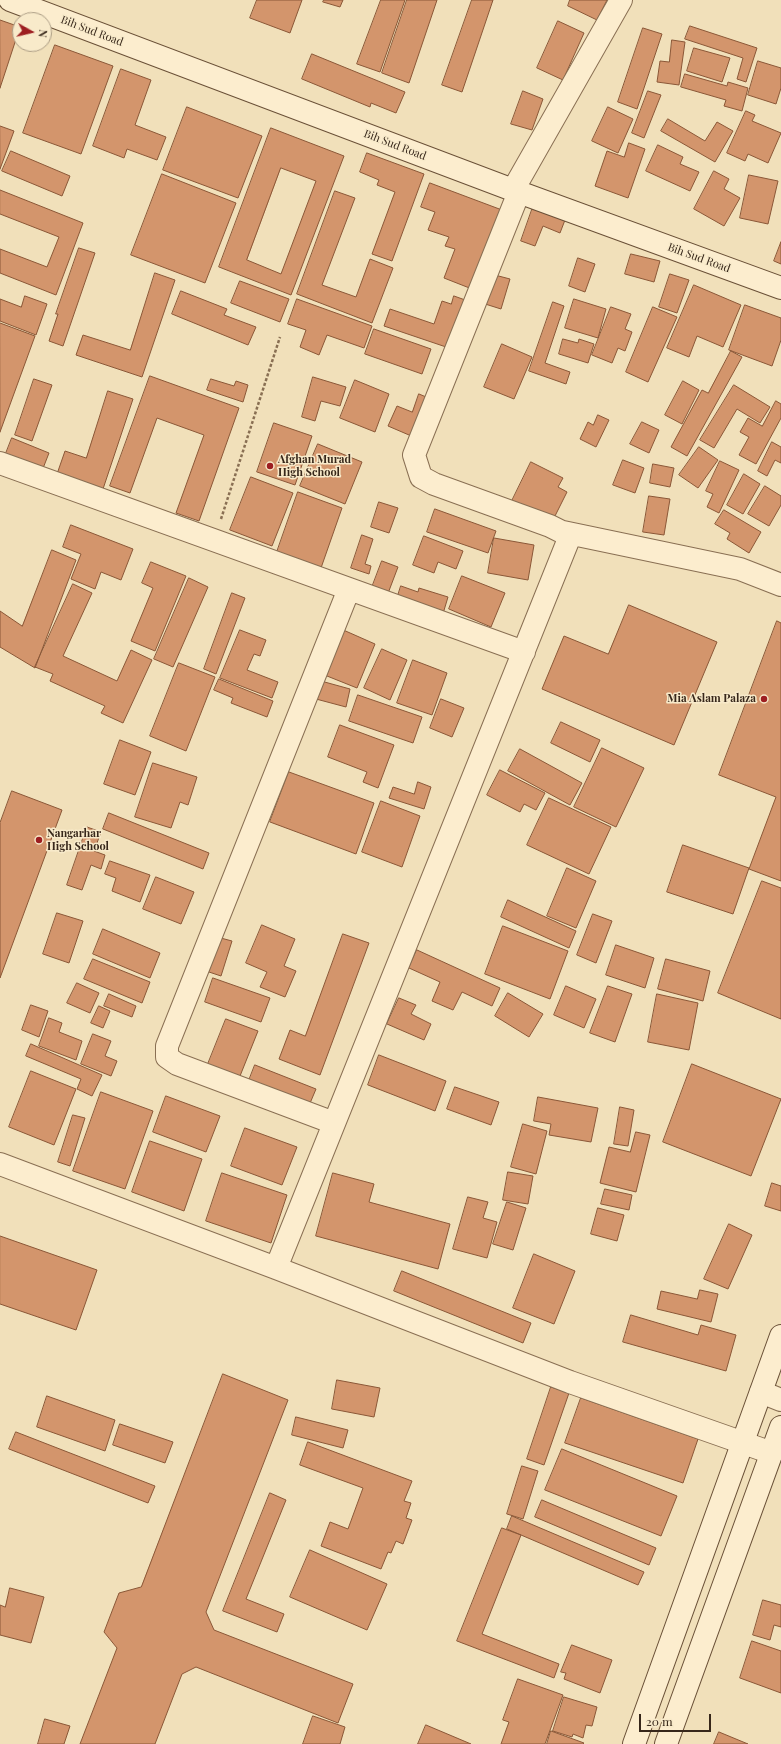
<!DOCTYPE html>
<html>
<head>
<meta charset="utf-8">
<style>
  body { margin:0 }
  #map { position:relative; width:781px; height:1744px; overflow:hidden; background:#f1e0ba; font-family:"Playfair Display",serif }
  canvas { display:block }
  .north { position:absolute; left:12px; top:12px; width:40px; height:40px; box-sizing:border-box; background:#f8eaca; border:1px solid #ab9c84; border-radius:50%; rotate:98deg; font-size:11px; font-weight:700; line-height:16px; text-align:center; color:#37271a }
  .north::after { content:''; display:block; margin:auto; width:14px; height:18px; background:#9d1e21; clip-path:polygon(50% 0,100% 100%,50% 72%,0 100%) }
  .scale { position:absolute; left:639px; top:1714px; width:72px; height:18px; box-sizing:border-box; border:2px solid #37271a; border-top:0; padding-left:5px; font-size:12px; line-height:14px; white-space:nowrap; color:#37271a; -webkit-text-stroke:3px #f8eaca; paint-order:stroke }
</style>
</head>
<body>
<div id="map">
<canvas width="781" height="1744"></canvas>
<div class="north">N</div>
<div class="scale">20 m</div>
</div>
<script>
const c = document.querySelector('canvas').getContext('2d');
c.lineJoin = 'round';
function fill(path, color) { c.fillStyle = color; c.fill(path, 'evenodd'); }
function trace(path, color, width, dash) { c.strokeStyle = color; c.lineWidth = width; c.lineCap = dash ? 'butt' : 'round'; c.setLineDash(dash || []); c.stroke(path); }
function drawText(font, color, halo, rows, align = 'center') {
  c.font = font + ' "Playfair Display",serif'; c.lineWidth = 3; c.setLineDash([]); c.textBaseline = 'middle'; c.strokeStyle = halo; c.fillStyle = color; for (const [text, x, y, turn = 0] of rows) {
    c.save(); c.translate(x, y); c.rotate((+turn || 0) * Math.PI / 180); c.textAlign = isNaN(turn) ? turn : align; if (halo) c.strokeText(text, 0, 0); c.fillText(text, 0, 0); c.restore();
  }
}
const building = new Path2D(`
  M257,0H302L290,33L250,18Z
  M324,0H343L340,7L323,2Z
  M381,0H405L380,72L357,64Z
  M407,0H437L409,83L382,73Z
  M472,0H493L462,92L442,85Z
  M570,0H607L597,20L568,6Z
  M0,20L20,27L0,88Z
  M558,21L584,33L563,80L537,68Z
  M690,26L757,48L746,82L737,79L743,58L685,39Z
  M643,28L662,34L637,109L618,102Z
  M672,40L685,42L679,85L657,82L660,61L669,62Z
  M55,45L113,66L81,154L23,133Z
  M694,48L730,58L722,82L687,71Z
  M312,54L405,92L396,113L371,103L370,107L302,79Z
  M758,61L781,68V88L776,104L748,95Z
  M121,69L151,80L135,125L166,137L157,160L127,149L124,158L93,146Z
  M685,74L727,86L728,82L748,88L742,111L724,106L726,100L681,87Z
  M523,91L543,99L532,130L511,124Z
  M648,91L661,95L644,138L632,133Z
  M187,107L262,136L238,198L163,170Z
  M608,107L633,119L618,153L592,141Z
  M746,111L755,115L752,121L781,133L768,163L748,154L745,161L727,153Z
  M668,119L705,141L717,122L733,131L715,162L661,131Z
  M0,126L14,131L0,169Z
  M271,128L344,156L291,295L219,267ZM281,168L316,181L281,274L247,260Z
  M629,143L645,149L628,198L595,186L607,151L624,157Z
  M658,145L683,157L680,164L699,172L690,191L646,171Z
  M11,151L70,176L62,196L2,171Z
  M367,153L424,174L392,261L372,254L395,192L377,185L379,180L360,172Z
  M714,171L729,179L724,189L740,198L724,226L694,209Z
  M162,174L236,203L205,283L131,255Z
  M749,175L778,181L768,224L740,218Z
  M430,183L502,210L472,289L444,278L455,249L445,246L449,237L428,230L435,212L421,207Z
  M0,190L83,223L56,295L0,273V249L47,267L59,237L0,214Z
  M335,191L355,198L322,285L356,297L370,259L393,268L372,323L297,294Z
  M533,207L565,220L560,233L543,226L535,246L521,241Z
  M781,242V264L774,261Z
  M79,248L95,253L63,346L49,341L58,314H56Z
  M631,254L660,261L654,282L625,274Z
  M578,258L595,264L585,292L569,286Z
  M155,273L175,280L142,377L76,355L83,335L130,350Z
  M491,274L510,279L501,309L482,303Z
  M670,274L689,280L677,313L659,307Z
  M240,281L289,299L280,322L231,303Z
  M694,285L741,305L723,347L697,336L689,357L667,348Z
  M181,291L227,309L224,315L256,327L248,345L172,314Z
  M25,296L47,304L36,335L0,321V299L21,307Z
  M454,296L468,301L452,349L384,326L390,309L434,324L442,301L451,304Z
  M297,299L372,326L364,348L327,335L319,355L300,347L306,330L288,324Z
  M574,299L606,309L598,338L565,328Z
  M553,302L564,306L545,363L570,372L566,384L529,371Z
  M745,305L781,318V340L772,366L729,350Z
  M611,307L631,314L625,329L632,332L625,351L618,348L612,363L592,355Z
  M653,307L677,317L648,382L626,372Z
  M0,323L35,336L0,432Z
  M374,329L431,349L422,374L365,354Z
  M563,339L578,343L579,339L594,344L588,363L559,354Z
  M502,344L532,357L514,399L484,387Z
  M731,351L742,357L687,456L671,447L702,390L708,393Z
  M150,376L239,408L199,521L176,513L204,435L157,418L130,493L110,486Z
  M313,377L346,387L340,406L321,401L315,421L302,417Z
  M34,379L52,385L32,441L15,435Z
  M211,379L234,386L236,381L248,385L243,402L207,390Z
  M355,380L389,394L375,432L340,418Z
  M683,381L699,390L682,424L665,415Z
  M734,385L770,407L760,423L737,409L714,448L700,440Z
  M108,391L133,399L103,489L57,474L65,451L86,458Z
  M419,394L431,399L416,438L388,426L397,406L412,412Z
  M776,401L781,404V418L756,464L739,455L749,437L740,432L748,418L762,426Z
  M598,415L609,420L596,447L580,439L588,422L593,425Z
  M642,422L659,430L649,453L630,444Z
  M274,423L312,436L295,485L257,472Z
  M12,438L49,453L40,476L3,461Z
  M772,442L781,447V463L775,460L767,476L758,471Z
  M318,444L362,462L345,504L300,486Z
  M699,447L718,460L698,488L679,475Z
  M623,460L644,468L635,493L613,485Z
  M720,461L739,470L719,513L707,507L713,494L706,491Z
  M531,462L563,478L558,487L567,492L551,524L510,505Z
  M653,464L674,468L670,487L650,483Z
  M744,474L760,484L743,514L727,505Z
  M251,477L293,493L272,546L230,530Z
  M765,486L781,496V505L769,526L748,514Z
  M298,492L342,508L321,568L277,552Z
  M649,496L670,499L664,535L643,532Z
  M379,502L398,508L389,533L371,527Z
  M435,509L496,531L488,553L427,532Z
  M724,510L761,532L749,553L727,539L730,533L715,524Z
  M71,525L133,549L121,580L101,572L95,589L71,579L81,554L63,547Z
  M362,535L373,539L365,564L371,566L369,574L351,568Z
  M424,536L463,551L456,569L438,562L434,573L413,565Z
  M494,538L534,545L528,580L488,573Z
  M52,550L76,560L35,668L0,647V611L22,626Z
  M382,561L398,567L387,596L371,590Z
  M151,562L186,576L155,651L131,641L153,588L142,583Z
  M462,576L505,593L491,627L449,609Z
  M189,578L208,587L173,667L154,659Z
  M73,584L92,593L63,656L117,681L131,650L152,660L123,723L101,713L105,706L50,681L53,674L35,667Z
  M401,586L418,592L419,588L448,597L442,617L396,602Z
  M232,593L245,598L216,674L204,669Z
  M629,605L717,642L674,745L542,689L564,636L608,654Z
  M777,621L781,623V881L749,869L776,797L719,775Z
  M341,629L375,644L357,688L322,674Z
  M240,630L266,640L260,656L254,654L247,670L278,682L272,698L220,678Z
  M382,649L407,660L390,700L364,688Z
  M413,660L447,673L432,715L397,703Z
  M179,663L215,677L186,751L150,736Z
  M219,679L273,701L267,717L231,703L233,698L214,690Z
  M321,681L350,689L346,707L316,699Z
  M358,695L422,717L413,743L349,721Z
  M441,699L464,708L452,737L430,728Z
  M561,722L600,740L590,762L551,743Z
  M340,725L394,745L378,788L363,782L367,772L328,757Z
  M120,740L151,752L135,795L104,784Z
  M602,748L644,768L616,827L574,807Z
  M520,749L582,783L570,805L508,771Z
  M153,763L197,777L188,805L180,802L171,828L135,817Z
  M500,770L545,793L536,810L524,804L520,812L487,795Z
  M289,772L374,803L356,854L270,822Z
  M418,782L431,787L424,809L389,798L393,787L414,794Z
  M12,791L62,810L0,978V823Z
  M549,798L611,827L589,874L527,845Z
  M381,801L420,816L402,867L362,852Z
  M109,813L209,853L203,869L103,829Z
  M87,827L101,832L94,851L105,855L101,869L91,865L82,890L67,885Z
  M683,845L749,868L733,914L667,892Z
  M110,861L150,875L140,902L112,891L116,878L105,874Z
  M567,868L596,881L576,928L547,916Z
  M156,877L194,892L181,924L143,909Z
  M762,881L781,888V1019L718,993Z
  M508,900L576,931L569,948L501,917Z
  M57,913L83,921L69,963L43,954Z
  M593,914L612,921L596,963L577,955Z
  M262,925L295,939L284,966L296,971L285,997L260,987L267,972L246,963Z
  M503,926L568,951L550,999L485,974Z
  M103,929L160,953L150,978L93,954Z
  M343,934L369,943L320,1075L279,1059L290,1030L305,1036Z
  M217,937L232,941L221,976L206,971Z
  M616,945L654,958L645,988L606,975Z
  M417,950L500,988L492,1006L462,992L453,1010L432,1001L440,982L409,968Z
  M93,959L150,982L142,1003L84,979Z
  M666,959L710,971L703,1001L658,989Z
  M213,978L270,998L261,1022L205,1002Z
  M77,983L99,993L90,1013L67,1003Z
  M566,986L596,999L584,1028L554,1015Z
  M608,986L632,994L615,1042L590,1033Z
  M508,993L543,1014L529,1037L495,1016Z
  M109,994L136,1006L132,1017L104,1006Z
  M657,994L698,1003L689,1050L648,1042Z
  M399,998L416,1005L411,1014L431,1024L424,1040L387,1024Z
  M31,1005L48,1011L39,1037L22,1030Z
  M99,1006L110,1011L103,1028L91,1023Z
  M49,1018L62,1023L59,1032L82,1041L76,1060L39,1046Z
  M226,1019L258,1031L238,1081L206,1069Z
  M93,1034L111,1041L105,1056L117,1061L111,1076L81,1064Z
  M31,1044L102,1075L92,1096L77,1089L81,1079L26,1056Z
  M379,1055L446,1081L435,1111L368,1085Z
  M692,1064L781,1099L751,1176L663,1142Z
  M255,1065L316,1089L308,1108L248,1083Z
  M31,1071L76,1089L54,1145L9,1127Z
  M455,1087L499,1102L491,1125L447,1109Z
  M101,1092L153,1111L125,1189L73,1171Z
  M166,1096L220,1116L206,1152L153,1132Z
  M538,1097L598,1108L591,1142L549,1135L551,1124L534,1121Z
  M620,1107L634,1110L628,1146L614,1144Z
  M73,1115L85,1118L70,1166L58,1162Z
  M523,1124L547,1131L536,1174L511,1167Z
  M245,1128L297,1147L282,1185L231,1166Z
  M636,1132L650,1135L636,1192L600,1183L609,1147L630,1152Z
  M150,1141L202,1159L184,1211L132,1192Z
  M508,1172L533,1176L528,1204L503,1200Z
  M222,1173L287,1195L271,1243L206,1221Z
  M333,1173L374,1184L369,1202L450,1224L438,1269L316,1236Z
  M772,1183L781,1186V1211L765,1206Z
  M605,1189L632,1195L629,1210L601,1204Z
  M468,1197L488,1202L483,1218L497,1222L487,1258L453,1249Z
  M507,1202L526,1208L513,1250L493,1244Z
  M598,1208L624,1215L617,1241L591,1234Z
  M729,1224L752,1235L728,1289L704,1279Z
  M0,1236L97,1270L76,1330L0,1304Z
  M534,1254L575,1271L554,1324L513,1308Z
  M402,1271L531,1323L523,1343L394,1291Z
  M700,1290L718,1294L711,1322L657,1309L661,1291L697,1299Z
  M631,1315L698,1335L701,1325L736,1335L726,1371L623,1342Z
  M223,1374L288,1400L206,1612L214,1630L353,1684L338,1723L196,1667L182,1674L155,1744H80L117,1648L104,1632L119,1593L141,1587Z
  M337,1380L380,1388L374,1417L332,1409Z
  M551,1387L569,1393L544,1465L527,1459Z
  M47,1396L115,1420L105,1451L37,1427Z
  M581,1398L698,1439L683,1483L565,1443Z
  M296,1417L348,1430L343,1448L292,1435Z
  M120,1424L173,1442L165,1463L113,1445Z
  M16,1432L155,1486L148,1503L9,1449Z
  M308,1442L412,1481L404,1501L411,1503L406,1518L412,1520L403,1544L396,1541L391,1553L388,1552L381,1569L321,1546L330,1522L348,1529L363,1488L300,1465Z
  M562,1449L677,1496L661,1536L545,1490Z
  M522,1466L538,1471L523,1519L507,1514Z
  M270,1493L286,1500L246,1599L284,1614L277,1632L223,1611Z
  M542,1500L656,1548L649,1565L535,1517Z
  M512,1516L644,1572L638,1585L507,1529Z
  M502,1528L521,1535L482,1634L559,1664L554,1678L457,1641Z
  M310,1550L387,1584L367,1630L290,1597Z
  M10,1588L44,1597L31,1643L0,1635V1605L5,1607Z
  M763,1600L781,1605V1627L774,1625L770,1640L753,1635Z
  M752,1641L781,1651V1693L740,1678Z
  M572,1645L612,1660L600,1693L564,1679L566,1673L561,1672Z
  M518,1679L563,1695L545,1744H501L509,1722L503,1720Z
  M564,1697L597,1707L592,1726L586,1725L583,1738L573,1734L572,1737L553,1731Z
  M313,1716L345,1727L340,1744H303Z
  M45,1719L70,1726L64,1744H38Z
  M426,1725L471,1744H418Z
  M551,1731L584,1743L583,1744H547Z
  M719,1732L748,1744H714Z`);
fill(building, '#d3956c');
trace(building, '#8a5737', 1);
const street = new Path2D(`
  M0,463L524,652
  M563,532L740,569L781,585
  M334,1123L177,1064L167,1057V1046L349,589
  M0,1164L276,1268L570,1382L772,1453
  M276,1268L570,536L550,526L434,484L421,477L414,455L519,192L513,190L621,0
  M761,1392L781,1400`);
const secondary = new Path2D(`
  M10,0L513,190L781,288
  M634,1744L781,1336
  M666,1744L781,1427`);
trace(street, '#896f53', 24);
trace(secondary, '#6a5037', 24);
trace(new Path2D(`
  M221,519L280,337`), '#896f53', 2.5, [3, 2]);
trace(street, '#fcedce', 22);
trace(secondary, '#fcedce', 22);
for (const [x, y, r, color] of [
  [270,466,4,"#9d1e21"],
  [764,699,4,"#9d1e21"],
  [39,840,4,"#9d1e21"]
]) { const dot = new Path2D(); dot.arc(x, y, r, 0, 2 * Math.PI); c.fillStyle = color; c.fill(dot); trace(dot, '#f8eaca', 1.5); }
drawText('11px', '#37271a', '#f8eaca', [
  ["Bih Sud Road",92,31,21],
  ["Bih Sud Road",395,145,21],
  ["Bih Sud Road",699,258,20]
]);
drawText('bold 11px', '#37271a', '#f8eaca', [
  ["Afghan Murad",278,460],
  ["High School",278,473],
  ["Mia Aslam Palaza",756,699,"right"],
  ["Nangarhar",47,834],
  ["High School",47,847]
], 'left');
</script>
</body>
</html>
